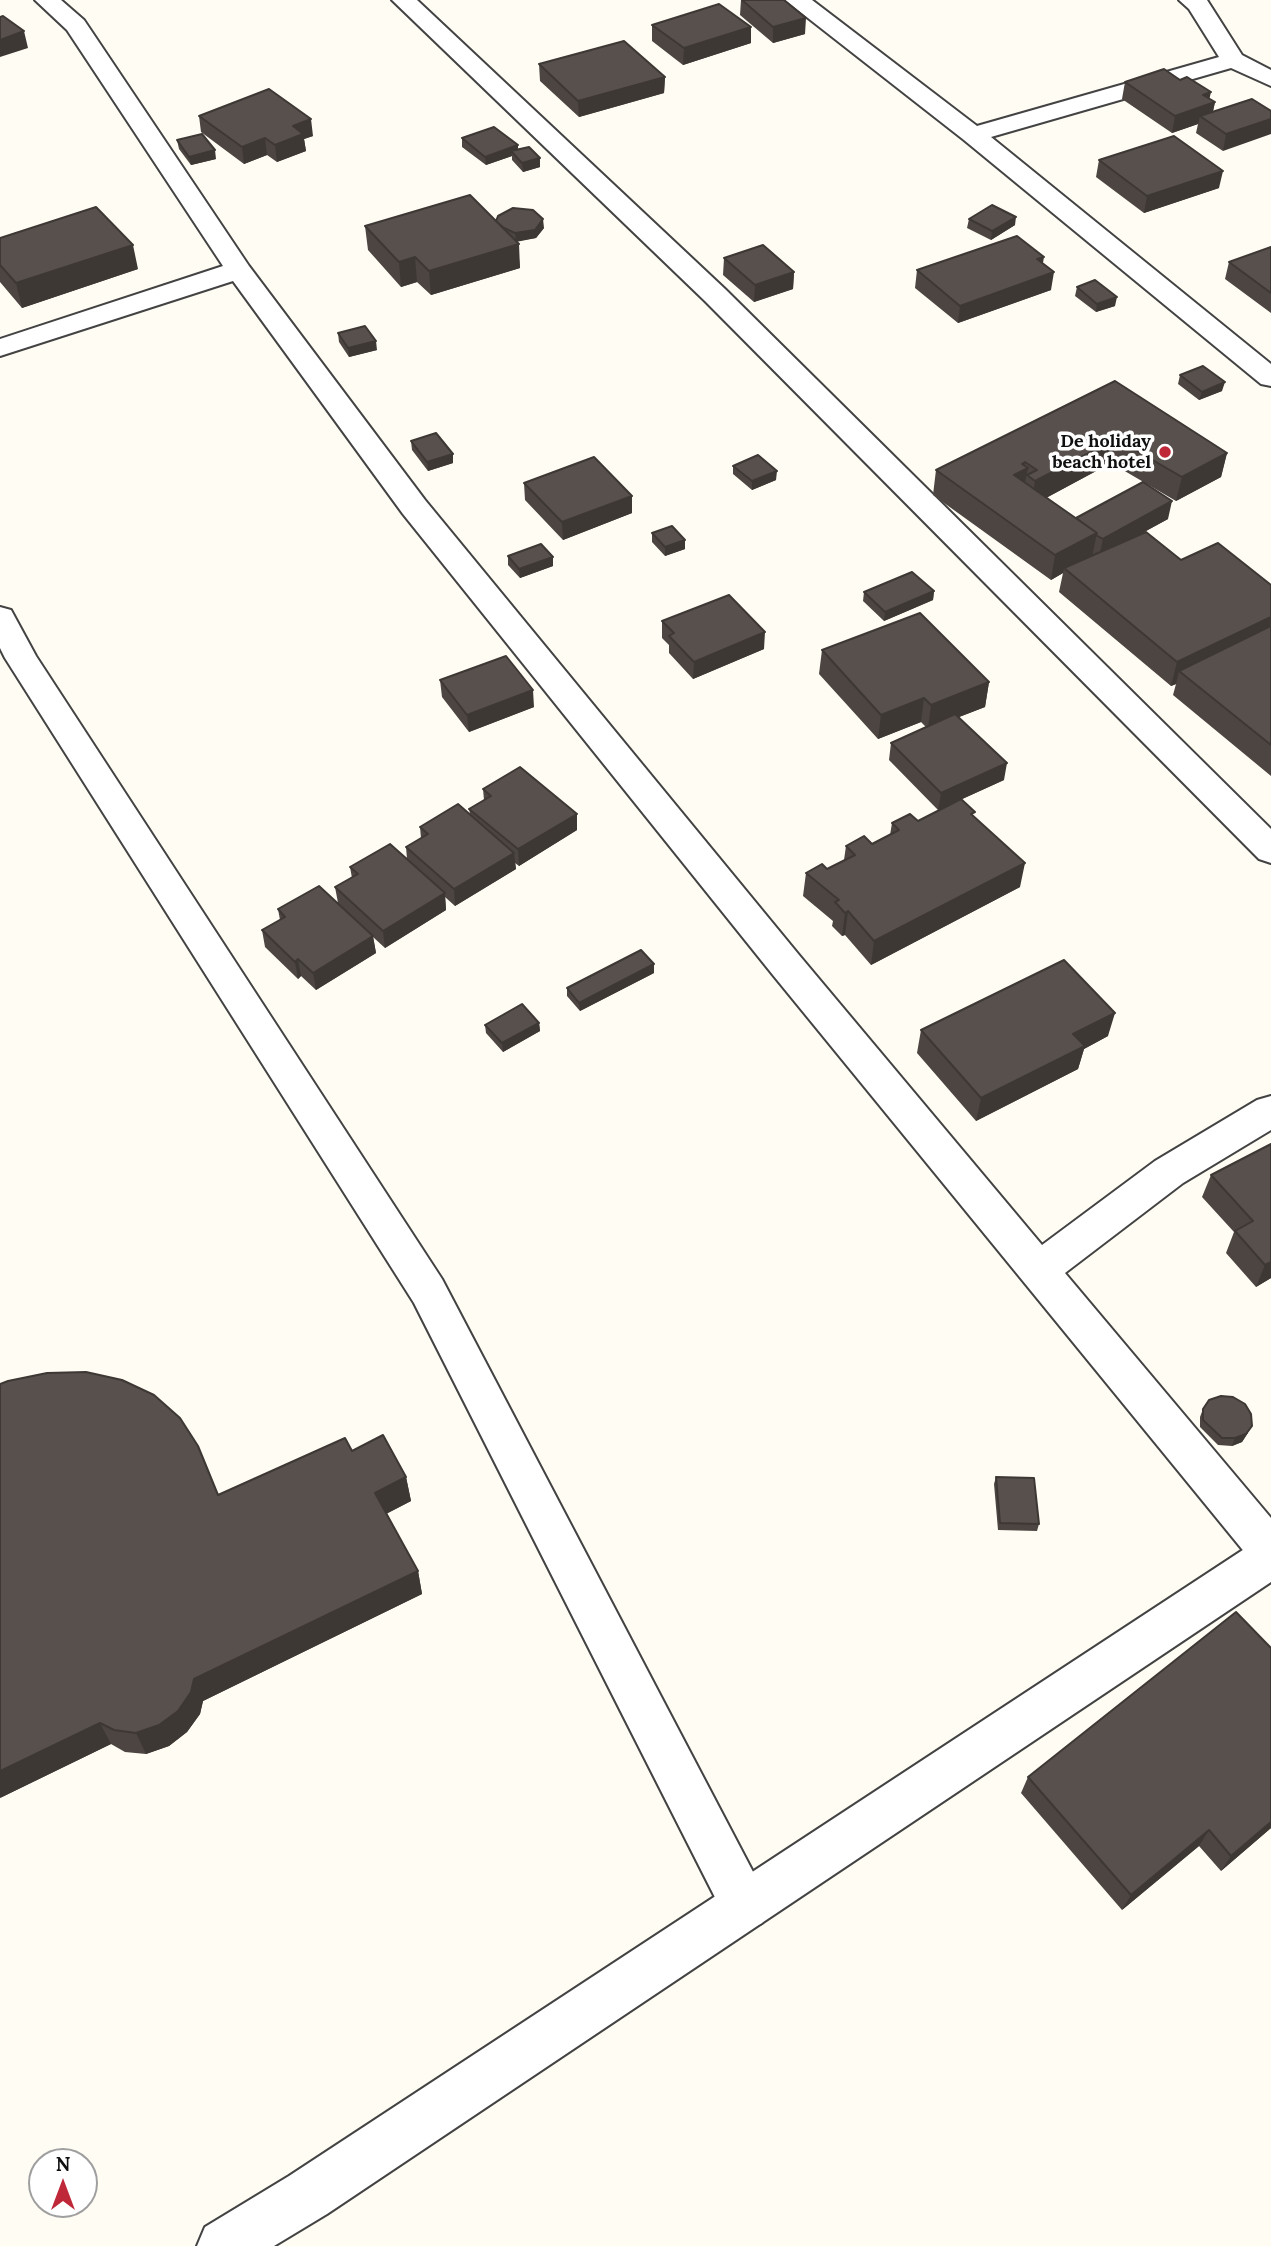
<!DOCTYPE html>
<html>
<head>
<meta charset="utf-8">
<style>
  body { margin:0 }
  #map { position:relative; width:1271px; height:2246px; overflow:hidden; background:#fffcf3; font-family:Lora,serif }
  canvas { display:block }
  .north { position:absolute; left:28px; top:2148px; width:70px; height:70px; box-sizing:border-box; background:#fff; border:2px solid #9f9f9f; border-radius:50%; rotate:0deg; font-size:19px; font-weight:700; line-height:28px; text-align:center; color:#101010 }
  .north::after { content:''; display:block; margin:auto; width:24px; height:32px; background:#bf2838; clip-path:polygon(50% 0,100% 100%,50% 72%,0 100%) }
</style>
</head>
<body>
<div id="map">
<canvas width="1271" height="2246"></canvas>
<div class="north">N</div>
</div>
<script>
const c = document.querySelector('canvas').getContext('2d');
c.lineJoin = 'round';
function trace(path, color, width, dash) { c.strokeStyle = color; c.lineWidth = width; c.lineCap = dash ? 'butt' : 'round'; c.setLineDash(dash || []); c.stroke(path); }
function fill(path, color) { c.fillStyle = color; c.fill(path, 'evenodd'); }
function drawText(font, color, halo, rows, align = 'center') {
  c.font = font + ' Lora,serif'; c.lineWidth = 7; c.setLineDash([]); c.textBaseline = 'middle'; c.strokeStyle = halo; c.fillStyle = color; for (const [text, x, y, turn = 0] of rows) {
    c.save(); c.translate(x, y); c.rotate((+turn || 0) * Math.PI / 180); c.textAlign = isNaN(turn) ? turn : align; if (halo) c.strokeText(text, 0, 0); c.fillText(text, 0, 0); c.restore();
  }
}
const minor = new Path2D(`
  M35,0H61L84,20L249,266L425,500L799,955L1042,1245L1155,1161L1257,1100L1271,1096V1130L1183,1183L1065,1273L1271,1518V1571L1255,1565L773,975L403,514L233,281L0,356V339L223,266L67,30Z
  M392,0H417L725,289L1271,829V863L1259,859L705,301Z
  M785,0H812L977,126L1219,57L1189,9L1179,0H1207L1242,55L1271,70V86L1231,68L991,137L1271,364V386L1261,384L964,140Z
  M0,607L11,610L36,656L442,1279L762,1889L770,1906L762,1923L745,1931L728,1923L414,1303L5,658L0,648Z`);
const tertiary = new Path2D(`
  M1271,1536V1582L327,2214L274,2246H197L205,2227L289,2176L1255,1542Z`);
trace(minor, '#434343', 4);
trace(tertiary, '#434343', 4);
fill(minor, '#fff');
fill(tertiary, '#fff');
fill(new Path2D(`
  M741,0H784L805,34L773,43L740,15Z
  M652,25L751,27V43L683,65L652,41Z
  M539,64L665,77L664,93L579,117L540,81Z
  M1125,82L1209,99L1215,102L1213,112L1252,99L1223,151L1196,133L1198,124L1172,133L1122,99Z
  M199,116L313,136L304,139L306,151L277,162L267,155L244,164L201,132Z
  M462,138L518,149L540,167L523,172L512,160V156L486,165L462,147Z
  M177,140L216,159L191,165L179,149Z
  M1099,160L1219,188L1144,213L1096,177Z
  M969,219L1015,225L991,240L967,228Z
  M496,221L544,228L536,238L517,241L520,268L431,295L417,282L401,287L368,250L365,226Z
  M0,238L138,269L22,308L0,282Z
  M1271,247V313L1225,279L1229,262Z
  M724,258L794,272L793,289L754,302L723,275Z
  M917,270L1051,290L958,323L915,288Z
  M1077,287L1115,306L1096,312L1075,296Z
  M338,333L377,350L349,357L339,342Z
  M1180,375L1222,391L1199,400L1178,384Z
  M1115,381L1227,453L1221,477L1176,501L1111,463L1046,498L1076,518L1168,519L1138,535L1181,560L1271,585V776L1173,695L1176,684L1171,686L1059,592L1063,573L1051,580L933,495L936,470Z
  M411,441L453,454V463L428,471L412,450Z
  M733,466L776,480L752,490L733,474Z
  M524,483L632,513L563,540L525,500Z
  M652,533L685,549L665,556L652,542Z
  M508,556L553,566L520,578L508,565Z
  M934,591L933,600L884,621L863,601L864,592Z
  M662,621L764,649L693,679L669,653V645L662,638Z
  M822,650L989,682L985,707L959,717L1004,780L938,810L889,760L891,743L926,727L921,722L878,739L819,674Z
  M440,680L534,707L469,732L442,697Z
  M483,789L577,814V830L519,866L515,863L516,869L455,906L445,897L446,910L385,948L373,937L376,953L316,990L301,976L298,979L265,947L262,930L280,920L278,909L338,903L335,887L352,878L350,867L407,859L406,847L421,838L420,827L470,814L469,809L484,800Z
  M974,817L1020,887L871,965L845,935L842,936L832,926L833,921L803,896L806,873L827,869L844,860L846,846L872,844L890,835L892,823Z
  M654,973L580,1011L567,996V988Z
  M539,1023L540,1031L503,1052L486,1033L485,1025Z
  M921,1030L1108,1036L1084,1049L1078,1069L976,1121L917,1053Z
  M1271,1144V1278L1256,1287L1226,1253L1234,1232L1202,1197L1211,1175Z
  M1203,1409L1248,1433L1242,1442L1232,1446L1218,1445L1200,1427V1417Z
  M352,1451L406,1477L411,1501L386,1514L418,1571L422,1594L203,1701L200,1714L187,1732L169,1746L146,1754L125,1752L111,1744L0,1798L218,1495Z
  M996,1477L1039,1524L1037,1531L998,1530L994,1484Z
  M1271,1648V1828L1221,1871L1199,1846L1122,1910L1021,1793L1028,1777Z`), '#4c4541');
fill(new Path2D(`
  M806,18L805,34L773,43V27Z
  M751,27V43L683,65L684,48Z
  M24,31L28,48L0,57V40Z
  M665,77L664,93L579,117L578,101Z
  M1211,92L1208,105L1215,102L1211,119L1200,116L1198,124L1172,133L1175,116L1203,95Z
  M311,119L313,136L304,139L306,151L277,162L275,145L293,126Z
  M1271,119V134L1223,151L1226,134Z
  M265,138L267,155L244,164L242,147Z
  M518,145V154L511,151L512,156L486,165L485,157Z
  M215,150L216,159L191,165L189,157Z
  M540,158V167L523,172L522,163Z
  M1223,171L1219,188L1144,213L1147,196Z
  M1016,217L1015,225L991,240L992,231Z
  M543,219L544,228L536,238L516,242L515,233Z
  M519,244L520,268L431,295L429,271Z
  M133,245L138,269L22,308L16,283Z
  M415,257L417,282L401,287L399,262Z
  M1044,257L1041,274L1037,259Z
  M794,272L793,289L754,302L755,285Z
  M1054,272L1051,290L958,323L960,306Z
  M1117,297L1115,306L1096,312L1097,304Z
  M376,341L377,350L349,357L348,348Z
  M1225,382L1222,391L1199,400L1202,392Z
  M1116,439L1111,463L1031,506L1035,481Z
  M1227,453L1221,477L1176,501L1182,477Z
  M453,454V463L428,471L427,462Z
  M1025,462L1024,469L1028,468L1023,492L1014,475L1022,464Z
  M777,471L776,480L752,490V481Z
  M632,496V513L563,540L562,522Z
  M1172,501L1168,519L1099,557L1103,539Z
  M1097,533L1092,557L1064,568L1063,573L1051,580L1055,555Z
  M685,540V549L665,556V547Z
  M553,557V566L520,578L519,569Z
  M934,591L933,600L884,621L885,612Z
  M1271,617V638L1179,671L1176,684L1171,686L1177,662Z
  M765,632L764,649L693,679L694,662Z
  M989,682L985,707L928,729L931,705Z
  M533,690L534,707L469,732L467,715Z
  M924,698L921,722L878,739L881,715Z
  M1007,763L1004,780L938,810L941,793Z
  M577,814V830L519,866L518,849Z
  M514,853L516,869L455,906L454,889Z
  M1025,863L1020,887L871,965L874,941Z
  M445,893L446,910L385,948L383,931Z
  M848,911L845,935L842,936L845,913Z
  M373,936L376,953L316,990L313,973Z
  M298,959L301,976L298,979L295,962Z
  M654,964V973L580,1011L579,1003Z
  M1115,1013L1108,1036L1084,1049L1078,1069L976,1121L981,1098L1073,1034Z
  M539,1023L540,1031L503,1052L502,1043Z
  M1271,1262V1278L1256,1287L1265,1265Z
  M1252,1426L1242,1442L1232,1446L1235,1438Z
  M406,1477L411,1501L380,1517L375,1493Z
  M418,1571L422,1594L203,1701L200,1714L187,1732L169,1746L146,1754L136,1733L194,1679Z
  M100,1723L111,1744L0,1798V1771Z
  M1271,1822V1828L1221,1871L1231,1856Z
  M1209,1830L1199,1846L1122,1910L1131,1895Z`), '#3e3835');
const building = new Path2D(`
  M742,0H784L806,18L773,27Z
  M719,4L751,27L684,48L652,25Z
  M3,16L24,31L0,40V17Z
  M624,41L665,77L578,101L539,64Z
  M1164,69L1180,80L1187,77L1211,92L1203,95L1215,102L1175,116L1125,82Z
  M269,89L311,119L293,126L303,134L275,145L265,138L242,147L199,116Z
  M1252,99L1271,111V119L1226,134L1200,116Z
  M494,127L518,145L485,157L462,138Z
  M202,134L215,150L189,157L177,140Z
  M1174,136L1223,171L1147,196L1099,160Z
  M529,147L540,158L522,163L511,151Z
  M470,195L519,244L429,271L415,257L399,262L365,226Z
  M992,205L1016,217L992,231L969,219Z
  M96,207L133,245L16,283L0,265V238Z
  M513,208L533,210L543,219L535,230L515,233L504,228L496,221L498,216Z
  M1017,236L1044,257L1037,259L1054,272L960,306L917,270Z
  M763,245L794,272L755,285L724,258Z
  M1271,247V293L1229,262Z
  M1095,280L1117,297L1097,304L1077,287Z
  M365,326L376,341L348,348L338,333Z
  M1203,366L1225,382L1202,392L1180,375Z
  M1115,381L1227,453L1182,477L1116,439L1035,481L1027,475L1037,470L1025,462L1022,464L1028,468L1014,475L1097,533L1055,555L936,470Z
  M436,433L453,454L427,462L411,441Z
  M758,455L777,471L752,481L733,466Z
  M594,457L632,496L562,522L524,483Z
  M1143,482L1172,501L1103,539L1096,535L1097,533L1076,518Z
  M672,526L685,540L665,547L652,533Z
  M1146,532L1181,560L1218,543L1271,585V617L1177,662L1064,568Z
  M541,544L553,557L519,569L508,556Z
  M912,572L934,591L885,612L864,592Z
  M729,595L765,632L694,662L669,636L674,633L662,621Z
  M920,613L989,682L931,705L924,698L881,715L822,650Z
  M1271,626V745L1179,671Z
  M506,656L533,690L467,715L440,680Z
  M955,714L1007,763L941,793L891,743Z
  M520,767L577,814L518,849L469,809L491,796L483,789Z
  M961,799L975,812L971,814L1025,863L874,941L848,911L845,913L835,902L839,900L806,873L822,864L827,869L855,855L846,846L864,836L872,844L899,830L892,823L910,814L918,821Z
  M458,804L514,853L454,889L406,847L428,834L420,827Z
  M390,844L445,893L383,931L335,887L358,874L350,867Z
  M319,886L373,936L313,973L298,959L295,962L262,930L285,917L278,909Z
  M641,950L654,964L579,1003L567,988Z
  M1064,960L1115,1013L1073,1034L1085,1046L981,1098L921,1030Z
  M522,1004L539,1023L502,1043L485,1025Z
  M1271,1144V1262L1265,1265L1235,1231L1253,1221L1211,1175Z
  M86,1372L122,1380L154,1395L180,1418L198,1446L218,1495L345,1438L352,1451L383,1435L406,1477L375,1493L418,1571L194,1679L191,1692L178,1711L159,1725L136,1733L114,1730L100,1723L0,1771V1384L8,1381L47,1373Z
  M1221,1396L1233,1397L1245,1404L1251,1414L1252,1426L1246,1434L1235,1438H1222L1203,1420V1409L1209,1400Z
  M996,1477L1034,1478L1039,1524L1000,1523Z
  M1236,1612L1271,1648V1822L1231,1856L1209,1830L1131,1895L1028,1777Z`);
fill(building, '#58504c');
trace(building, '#3e3835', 2);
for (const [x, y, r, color] of [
  [1165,452,7,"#bf2838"]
]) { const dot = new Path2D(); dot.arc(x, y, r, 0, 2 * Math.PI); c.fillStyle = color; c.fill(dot); trace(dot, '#fff', 2.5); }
drawText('bold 18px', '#101010', '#fff', [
  ["De holiday",1151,442],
  ["beach hotel",1151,463]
], 'right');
</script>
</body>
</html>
